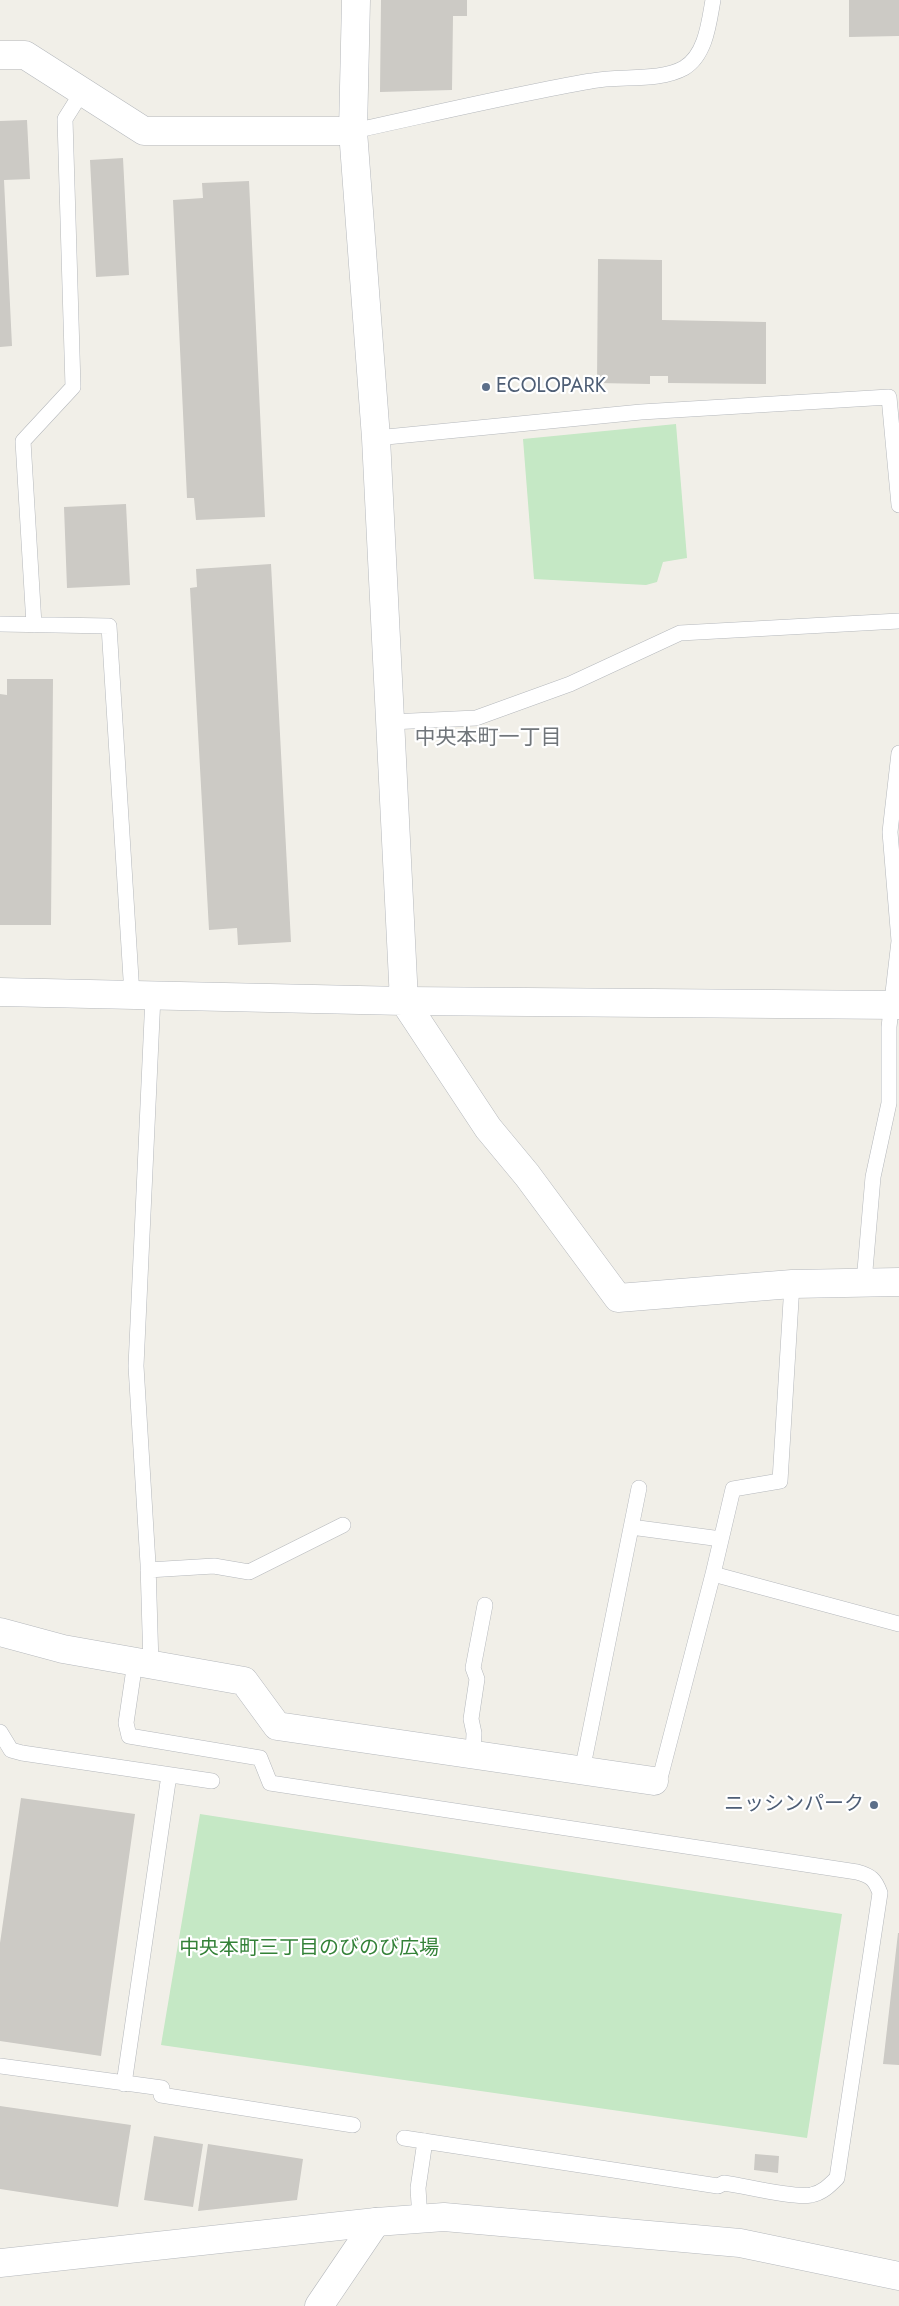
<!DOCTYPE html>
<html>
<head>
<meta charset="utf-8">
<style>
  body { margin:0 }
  canvas { display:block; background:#f1efe8 }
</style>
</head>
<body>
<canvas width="899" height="2306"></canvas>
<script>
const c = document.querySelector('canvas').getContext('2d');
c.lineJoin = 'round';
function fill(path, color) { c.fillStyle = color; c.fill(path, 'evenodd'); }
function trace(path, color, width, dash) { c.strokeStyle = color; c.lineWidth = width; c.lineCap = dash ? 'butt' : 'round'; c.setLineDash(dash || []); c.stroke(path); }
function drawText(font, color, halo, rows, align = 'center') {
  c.font = font + ' Jost,"Noto Sans JP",sans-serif'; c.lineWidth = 4.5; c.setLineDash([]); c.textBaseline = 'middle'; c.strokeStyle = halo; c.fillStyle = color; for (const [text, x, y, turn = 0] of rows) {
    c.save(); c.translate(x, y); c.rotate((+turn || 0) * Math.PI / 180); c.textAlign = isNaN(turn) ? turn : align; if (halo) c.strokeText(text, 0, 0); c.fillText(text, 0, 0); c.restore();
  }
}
fill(new Path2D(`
  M676,424L687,558L663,562L657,582L646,585L534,579L523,439Z
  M200,1814L842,1914L807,2138L161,2045Z`), '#c5e8c5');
fill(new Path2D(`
  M381,0H467V16H453L452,90L380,92Z
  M849,0H899V36L849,37Z
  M27,120L30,179L4,180L12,346L0,347V121Z
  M123,158L129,275L96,277L90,160Z
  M249,181L265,517L196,520L194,498H187L173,200L203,198L202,183Z
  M598,259L662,260V320L766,322V384L668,383V376H650V384L597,383Z
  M126,504L130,585L67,588L64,507Z
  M271,564L291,942L238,945L237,928L209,930L190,588L197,587L196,569Z
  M7,679H53L51,925H0V694L7,695Z
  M21,1798L135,1814L101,2056L0,2041V1943Z
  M898,1933H899V2065L883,2064Z
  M0,2106L131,2125L118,2207L0,2189Z
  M154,2136L203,2144L193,2207L144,2200Z
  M208,2144L303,2159L297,2200L198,2211Z
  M755,2154L779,2156L778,2173L754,2170Z`), '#cccac5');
const service = new Path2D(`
  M353,131C432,114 511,95 591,81C619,75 659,82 684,68C706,55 709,22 713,0
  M376,438L641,412L889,397L899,505
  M0,624L109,626L132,995
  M34,625L23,441L73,387L65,119L82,92
  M390,722L476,718L570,684L680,633L899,621
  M864,1282L873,1177L889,1103V1027L899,941L890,832L899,753
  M631,1527L721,1539
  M148,1570L214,1566L249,1572L343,1525
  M713,1574L899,1624
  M135,1662L126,1723L129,1736L260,1758L270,1783L857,1872C871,1876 875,1879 880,1893L837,2178C829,2186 822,2193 811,2195C790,2198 747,2186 724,2183L718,2186L404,2138
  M151,1665L148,1564L136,1366L153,996
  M0,1732L11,1750L22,1753L212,1781
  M473,1755L474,1733L471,1719L477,1679L473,1668L485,1605
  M582,1771L639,1488
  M654,1781L659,1782L713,1574L733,1489L780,1481L792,1284
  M0,2066L162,2088L161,2095L353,2125
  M124,2084L169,1775
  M420,2219L418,2188L425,2141`);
const minor = new Path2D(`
  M356,0L353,131L376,438L404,1001L488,1128L527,1175L618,1298L792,1284L899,1282
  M0,55H25L144,131H353
  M0,992L404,1001
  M0,1632L63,1649L244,1681L277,1726L654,1781
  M319,2306L376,2222`);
const tertiary = new Path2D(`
  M404,1001L899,1005
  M0,2263L376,2222L444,2217L740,2243L899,2276`);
trace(service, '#b5b8bc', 16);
trace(minor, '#b5b8bc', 29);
trace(tertiary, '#b5b8bc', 29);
trace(service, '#fff', 15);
trace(minor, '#fff', 28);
trace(tertiary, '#fff', 28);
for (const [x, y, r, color] of [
  [486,387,5,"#5c6f8a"],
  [874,1805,5,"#5c6f8a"]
]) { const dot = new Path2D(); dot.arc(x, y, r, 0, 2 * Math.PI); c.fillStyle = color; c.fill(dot); trace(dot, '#fff', 2); }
drawText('20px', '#4e5e75', '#fff', [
  ["ECOLOPARK",496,387],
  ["ニッシンパーク",864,1805,"right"]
], 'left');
drawText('20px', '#348238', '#fff', [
  ["中央本町三丁目のびのび広場",309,1949]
]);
drawText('21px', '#70757a', '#fff', [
  ["中央本町一丁目",488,739]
]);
</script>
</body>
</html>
